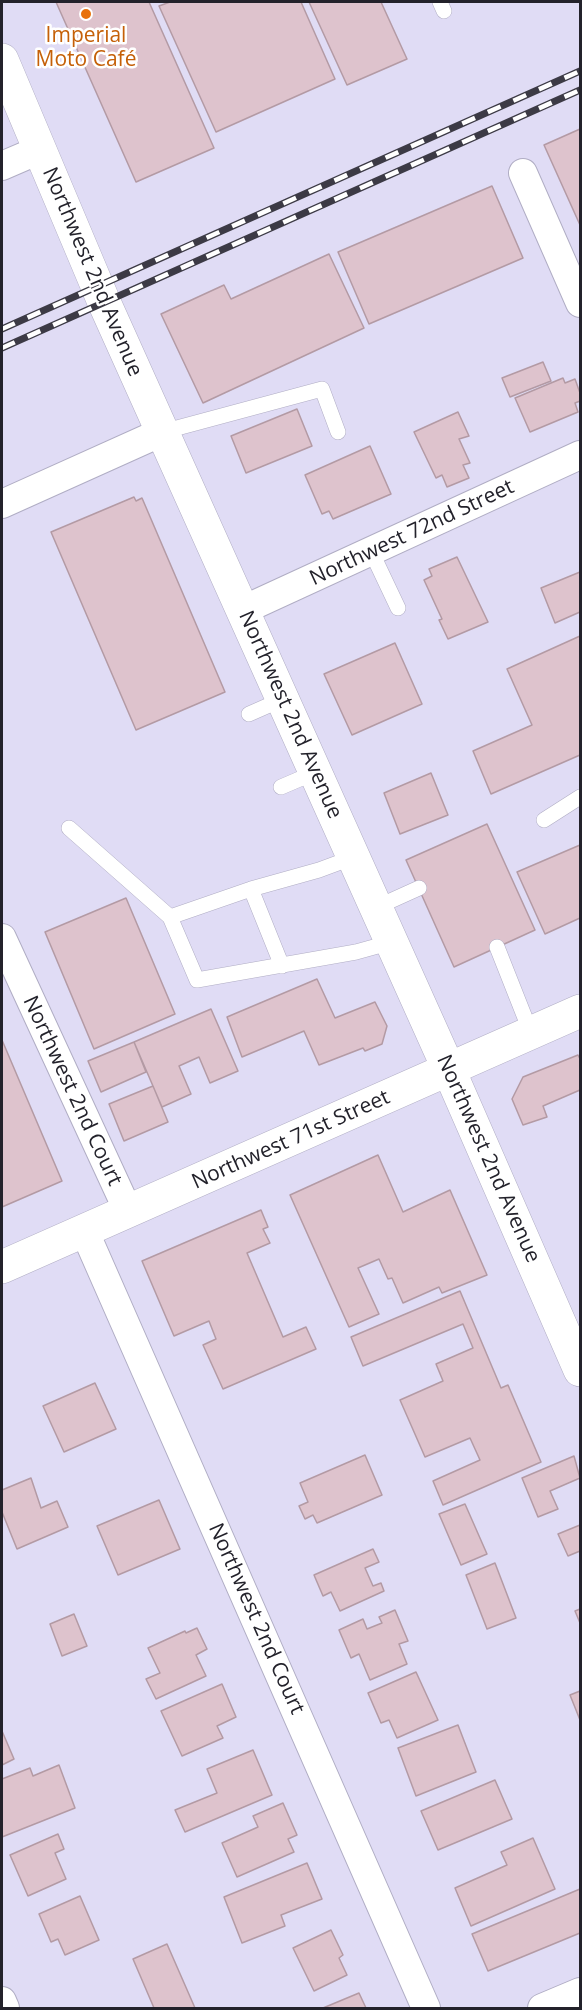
<!DOCTYPE html>
<html>
<head>
<meta charset="utf-8">
<style>
  body { margin:0 }
  #map { position:relative; width:582px; height:2010px; overflow:hidden; background:#e0dcf5; font-family:"Open Sans",sans-serif }
  canvas { display:block }
  .frame { position:absolute; inset:0; border:3px solid #23222b; pointer-events:none }
</style>
</head>
<body>
<div id="map">
<canvas width="582" height="2010"></canvas>
<div class="frame"></div>
</div>
<script>
const c = document.querySelector('canvas').getContext('2d');
c.lineJoin = 'round';
function fill(path, color) { c.fillStyle = color; c.fill(path, 'evenodd'); }
function trace(path, color, width, dash) { c.strokeStyle = color; c.lineWidth = width; c.lineCap = dash ? 'butt' : 'round'; c.setLineDash(dash || []); c.stroke(path); }
function drawText(font, color, halo, rows, align = 'center') {
  c.font = font + ' "Open Sans",sans-serif'; c.lineWidth = 5; c.setLineDash([]); c.textBaseline = 'middle'; c.strokeStyle = halo; c.fillStyle = color; for (const [text, x, y, turn = 0] of rows) {
    c.save(); c.translate(x, y); c.rotate((+turn || 0) * Math.PI / 180); c.textAlign = isNaN(turn) ? turn : align; if (halo) c.strokeText(text, 0, 0); c.fillText(text, 0, 0); c.restore();
  }
}
const building = new Path2D(`
  M56,2H149L214,148L136,182Z
  M170,2H301L335,79L216,132L159,6Z
  M309,2H381L407,59L347,85Z
  M580,129V225L544,145Z
  M492,186L523,258L369,324L338,252Z
  M329,254L364,328L203,403L161,314L224,285L231,299Z
  M543,362L551,381L510,397L502,378Z
  M563,378L565,383L575,379L580,393V401L575,403L578,412L530,432L515,398Z
  M297,409L312,446L246,473L231,436Z
  M458,412L469,436L459,439L470,463L463,465L469,478L447,487L442,475L436,478L414,432Z
  M370,446L391,494L333,519L329,511L322,514L305,475Z
  M134,497L136,501L142,498L225,692L136,730L51,532Z
  M457,557L488,622L448,639L439,620L442,619L424,580L432,576L429,569Z
  M580,572V612L555,623L541,588Z
  M580,636V755L491,794L473,751L532,725L507,669Z
  M395,643L422,704L352,735L324,674Z
  M431,773L448,815L400,834L384,793Z
  M487,824L535,930L454,967L406,860Z
  M580,845V918L545,934L517,872Z
  M126,898L175,1014L94,1049L45,932Z
  M317,979L335,1018L375,1002L387,1026L382,1044L365,1051L363,1048L319,1065L304,1031L242,1057L227,1017Z
  M211,1009L238,1071L210,1083L199,1057L179,1066L191,1094L162,1107L134,1042Z
  M2,1040L62,1181L2,1207Z
  M134,1042L146,1072L101,1092L88,1061Z
  M578,1055L580,1059V1090L543,1106L547,1117L523,1125L512,1099L523,1077Z
  M153,1086L168,1122L124,1141L109,1104Z
  M378,1155L403,1212L450,1190L487,1275L442,1293L439,1287L403,1303L392,1278L388,1279L379,1259L358,1268L379,1314L349,1327L290,1195Z
  M261,1210L268,1227L263,1229L270,1243L247,1253L283,1337L306,1327L316,1349L223,1389L203,1345L216,1339L209,1321L174,1336L142,1261Z
  M460,1291L501,1388L508,1385L541,1462L443,1505L433,1481L480,1460L470,1438L425,1457L400,1400L443,1381L436,1364L473,1348L463,1324L363,1366L351,1337Z
  M95,1383L116,1429L64,1452L43,1406Z
  M365,1455L382,1495L317,1523L313,1515L305,1519L299,1506L308,1502L300,1483Z
  M574,1456L580,1478L550,1491L558,1509L538,1517L522,1478Z
  M31,1478L41,1508L57,1501L68,1527L17,1549L2,1512V1490Z
  M159,1500L180,1549L118,1575L97,1526Z
  M465,1504L487,1554L461,1565L439,1514Z
  M580,1525V1551L568,1556L558,1534Z
  M373,1549L379,1562L365,1568L373,1586L381,1583L384,1591L340,1611L331,1592L323,1596L314,1575Z
  M495,1563L516,1618L487,1629L466,1575Z
  M580,1609V1623L575,1611Z
  M395,1610L408,1641L399,1644L407,1664L370,1680L359,1654L351,1658L339,1630L363,1619L367,1629L382,1623L379,1617Z
  M74,1614L87,1646L62,1656L50,1624Z
  M197,1628L207,1649L196,1655L206,1676L156,1699L146,1679L160,1673L148,1648L185,1631L186,1633Z
  M416,1672L438,1720L397,1738L389,1720L381,1723L368,1693Z
  M222,1684L236,1717L217,1726L223,1738L182,1756L161,1711Z
  M580,1691V1720L570,1695Z
  M458,1725L476,1772L416,1796L398,1748Z
  M2,1731L14,1759L2,1765Z
  M253,1750L272,1795L185,1832L175,1810L217,1793L207,1769Z
  M59,1765L75,1808L2,1837V1779L30,1768L33,1776Z
  M495,1780L512,1819L438,1850L421,1811Z
  M283,1803L297,1835L288,1839L294,1852L237,1877L222,1843L258,1827L253,1816Z
  M58,1834L64,1849L55,1853L66,1879L28,1896L10,1855Z
  M533,1838L555,1889L471,1926L455,1888L507,1865L501,1852Z
  M307,1863L322,1899L281,1915L285,1926L242,1943L224,1897Z
  M580,1889V1933L488,1971L472,1934Z
  M80,1896L99,1940L65,1955L58,1939L51,1942L39,1914Z
  M331,1930L343,1955L339,1958L347,1975L314,1991L293,1948Z
  M167,1944L195,2008H154L133,1959Z
  M359,1993L366,2008H323Z`);
fill(building, '#dec3cd');
trace(building, '#b39aa4', 1.5);
const lane = new Path2D(`
  M440,2L444,11
  M162,432L322,389L338,432
  M371,551L398,608
  M249,714L283,699
  M281,787L316,772
  M544,820L580,797
  M69,828L170,917
  M354,857L319,870L251,889L170,917L197,980L356,952L392,942
  M251,889L282,966
  M377,907L419,888
  M497,947L531,1033`);
const street = new Path2D(`
  M2,166L39,150
  M523,173L580,303
  M2,504L162,432
  M243,610L580,455
  M2,938L128,1211
  M84,1230L426,2008
  M2,2001L5,2008
  M542,2008L580,1992`);
const secondary = new Path2D(`
  M2,60L104,302L449,1070L580,1370
  M2,1267L580,1011`);
trace(lane, '#b0adc4', 16);
trace(street, '#b0adc4', 30);
trace(secondary, '#b0adc4', 34);
trace(lane, '#fff', 15);
trace(street, '#fff', 28);
trace(secondary, '#fff', 33);
const rail = new Path2D(`
  M2,329L580,71
  M2,348L580,90`);
trace(rail, '#3c3a45', 7);
trace(rail, '#fff', 4.5, [14]);
for (const [x, y, r, color] of [
  [86,14,6,"#e8710a"]
]) { const dot = new Path2D(); dot.arc(x, y, r, 0, 2 * Math.PI); c.fillStyle = color; c.fill(dot); trace(dot, '#fff', 2); }
drawText('21px', '#c56008', '#fff', [
  ["Imperial",86,36],
  ["Moto Café",86,60]
]);
drawText('21px', '#23222b', '#fff', [
  ["Northwest 2nd Avenue",92,272,67],
  ["Northwest 72nd Street",412,533,-25],
  ["Northwest 2nd Avenue",290,715,66],
  ["Northwest 2nd Court",72,1091,65],
  ["Northwest 71st Street",291,1140,-24],
  ["Northwest 2nd Avenue",488,1159,66],
  ["Northwest 2nd Court",256,1619,66]
]);
</script>
</body>
</html>
